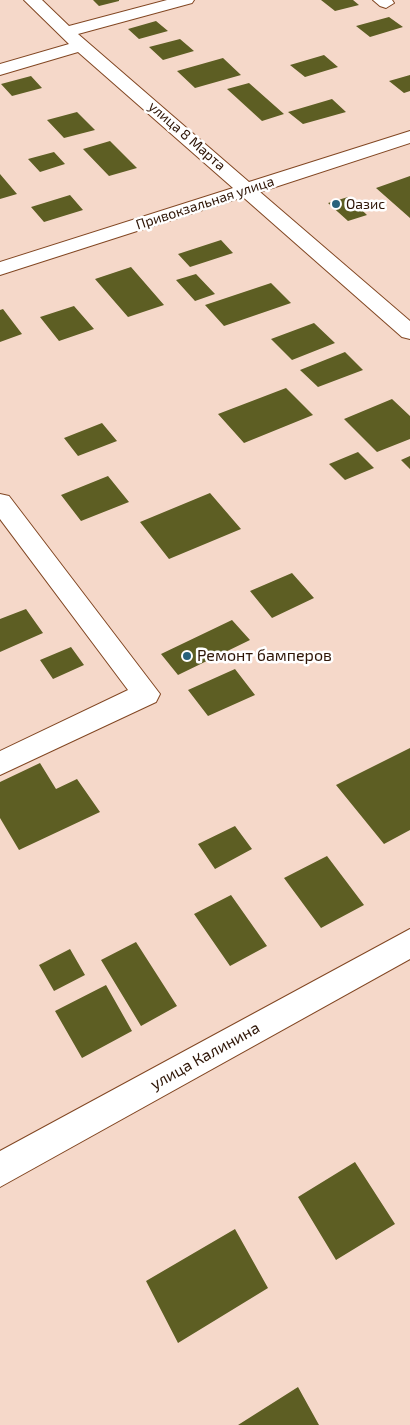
<!DOCTYPE html>
<html>
<head>
<meta charset="utf-8">
<style>
  body { margin:0 }
  canvas { display:block; background:#f5d8c9 }
</style>
</head>
<body>
<canvas width="410" height="1425"></canvas>
<script>
const c = document.querySelector('canvas').getContext('2d');
c.lineJoin = 'round';
function fill(path, color) { c.fillStyle = color; c.fill(path, 'evenodd'); }
function trace(path, color, width, dash) { c.strokeStyle = color; c.lineWidth = width; c.lineCap = dash ? 'butt' : 'round'; c.setLineDash(dash || []); c.stroke(path); }
function drawText(font, color, halo, rows, align = 'center') {
  c.font = font + ' "Exo 2",sans-serif'; c.lineWidth = 5; c.setLineDash([]); c.textBaseline = 'middle'; c.strokeStyle = halo; c.fillStyle = color; for (const [text, x, y, turn = 0] of rows) {
    c.save(); c.translate(x, y); c.rotate((+turn || 0) * Math.PI / 180); c.textAlign = isNaN(turn) ? turn : align; if (halo) c.strokeText(text, 0, 0); c.fillText(text, 0, 0); c.restore();
  }
}
fill(new Path2D(`
  M93,0H119V1L99,6Z
  M321,0H353L359,5L335,11Z
  M389,17L403,27L370,37L356,26Z
  M156,21L168,31L139,39L128,29Z
  M180,39L194,51L163,60L149,47Z
  M324,55L338,67L305,77L290,65Z
  M223,58L241,75L195,88L177,71Z
  M410,75V91L404,93L389,81Z
  M31,76L42,88L12,96L1,84Z
  M249,83L284,114L262,121L227,89Z
  M332,99L346,112L303,124L288,112Z
  M77,112L95,130L64,138L47,120Z
  M110,141L137,168L109,176L83,149Z
  M54,152L65,164L40,172L28,159Z
  M0,174L17,194L0,199Z
  M410,176V218L376,188Z
  M70,195L83,210L44,222L31,207Z
  M348,197L367,215L348,221L328,203Z
  M221,240L233,253L190,267L178,254Z
  M131,267L164,305L128,317L95,279Z
  M196,274L215,294L195,301L176,280Z
  M271,283L291,303L224,326L205,305Z
  M74,306L94,329L59,341L40,317Z
  M3,309L22,334L0,342V310Z
  M314,323L335,343L292,360L271,339Z
  M345,352L363,370L318,387L300,370Z
  M286,388L313,415L244,443L218,414Z
  M392,399L410,416V439L377,452L344,419Z
  M102,423L117,441L78,456L64,438Z
  M358,452L374,468L345,480L329,464Z
  M410,456V469L401,460Z
  M108,476L129,502L81,521L61,495Z
  M210,493L241,529L169,559L140,522Z
  M292,573L314,598L272,618L250,591Z
  M26,609L43,633L0,652V619Z
  M232,620L250,640L178,675L161,654Z
  M71,647L84,665L53,679L40,660Z
  M235,669L255,695L208,716L188,690Z
  M410,748V830L384,844L336,785Z
  M40,763L56,789L77,779L100,812L19,850L0,818V782Z
  M235,826L252,849L215,869L198,844Z
  M327,856L364,905L321,928L284,878Z
  M231,895L267,946L230,966L194,914Z
  M136,942L177,1006L141,1026L101,960Z
  M70,949L85,975L54,991L39,965Z
  M106,985L132,1031L82,1058L55,1011Z
  M355,1162L395,1224L336,1260L298,1197Z
  M235,1229L268,1288L178,1343L146,1281Z
  M298,1387L319,1425H238Z`), '#5d5e23');
const minor = new Path2D(`
  M24,0H42L69,26L167,0H194L192,3L78,34L249,182L410,131V143L260,192L410,321V339L402,337L243,197L0,275V262L233,188L78,52L0,75V64L69,44Z
  M373,0H392L394,3L386,8L380,6Z
  M0,494L9,496L160,694L156,702L0,775V751L128,690L0,519Z
  M410,929V959L0,1187V1151Z`);
trace(minor, '#824723', 2);
fill(minor, '#fff');
for (const [x, y, r, color] of [
  [336,204,5,"#28617b"],
  [187,656,5,"#28617b"]
]) { const dot = new Path2D(); dot.arc(x, y, r, 0, 2 * Math.PI); c.fillStyle = color; c.fill(dot); trace(dot, '#fff', 2); }
drawText('14px', '#2e1506', '#fff', [
  ["улица 8 Марта",187,136,41],
  ["Привокзальная улица",205,203,-18]
]);
drawText('14px', '#2e1506', '#fff', [
  ["Оазис",346,204]
], 'left');
drawText('16px', '#2e1506', '#fff', [
  ["Ремонт бамперов",197,656]
], 'left');
drawText('16px', '#2e1506', '#fff', [
  ["улица Калинина",205,1056,-29]
]);
</script>
</body>
</html>
